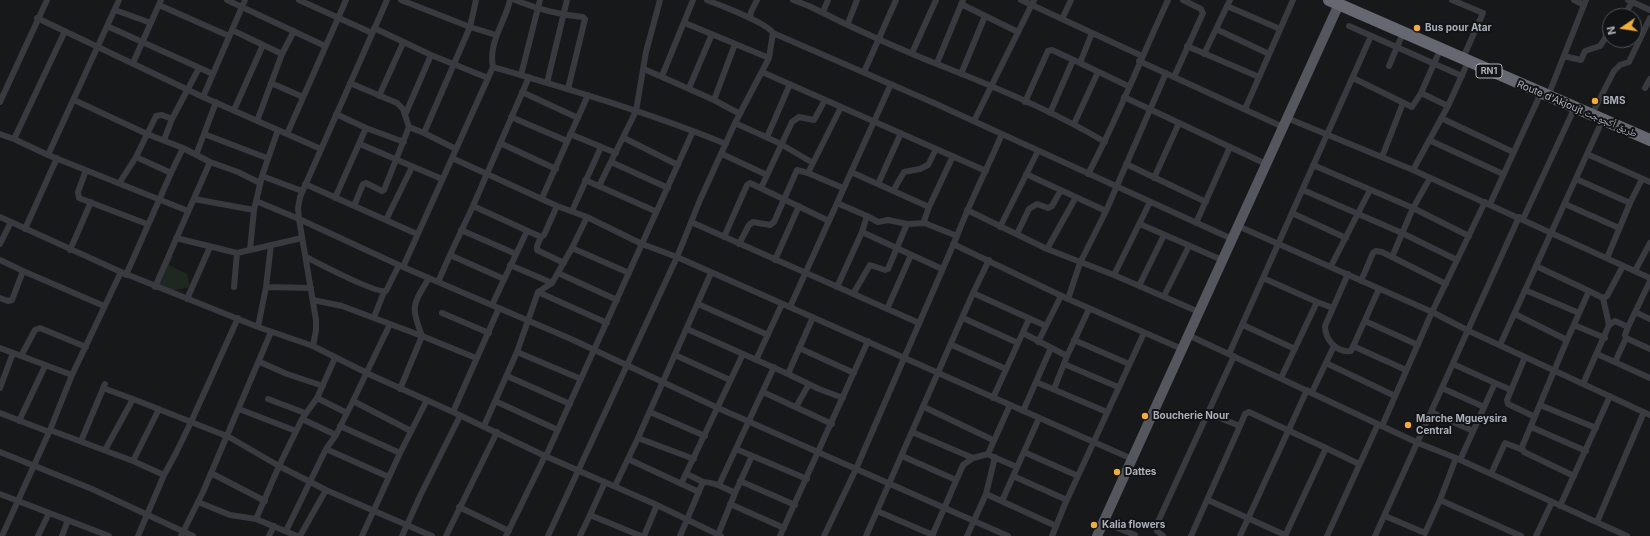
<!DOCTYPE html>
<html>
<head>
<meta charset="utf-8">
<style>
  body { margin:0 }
  #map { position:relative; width:1650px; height:536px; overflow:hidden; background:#17181a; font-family:Inter,sans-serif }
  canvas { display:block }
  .north { position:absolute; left:1602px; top:8px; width:40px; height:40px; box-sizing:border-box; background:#121315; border:1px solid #4f5157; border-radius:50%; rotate:257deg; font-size:11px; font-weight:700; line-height:16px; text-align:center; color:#aaafb9 }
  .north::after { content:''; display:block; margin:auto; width:14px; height:18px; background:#f1ad38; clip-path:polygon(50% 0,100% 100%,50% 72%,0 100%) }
</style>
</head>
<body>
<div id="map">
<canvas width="1650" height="536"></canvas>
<div class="north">N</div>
</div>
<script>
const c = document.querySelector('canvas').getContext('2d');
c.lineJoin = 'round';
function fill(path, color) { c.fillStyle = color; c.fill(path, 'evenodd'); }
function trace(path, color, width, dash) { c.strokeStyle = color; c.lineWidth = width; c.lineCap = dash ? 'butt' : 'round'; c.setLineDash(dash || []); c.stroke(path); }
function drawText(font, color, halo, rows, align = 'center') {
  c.font = font + ' Inter,"Noto Naskh Arabic",sans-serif'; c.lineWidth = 4; c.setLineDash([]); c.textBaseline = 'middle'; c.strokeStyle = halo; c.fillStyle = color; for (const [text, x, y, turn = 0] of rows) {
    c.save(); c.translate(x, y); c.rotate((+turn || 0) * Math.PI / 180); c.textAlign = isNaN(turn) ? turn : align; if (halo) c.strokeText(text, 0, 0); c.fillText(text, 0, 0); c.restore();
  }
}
fill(new Path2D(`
  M171,255L173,256L169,265L187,274L190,287L170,291L158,287Z`), '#1f2820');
trace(new Path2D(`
  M227,0L325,46
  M299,0L372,33
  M401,0L470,27L496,35
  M515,0C537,9 559,15 583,17L585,19L568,89
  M707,0C721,6 766,22 773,33L934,103L1232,239
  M793,0L809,6C858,31 910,54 962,74C1011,94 1060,115 1105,142
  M1021,0L1142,56
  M1452,0L1483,13L1462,60
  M1574,0L1584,5
  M1628,0L1650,10
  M961,4L1018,32
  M159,5L229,36
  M1227,6L1280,29
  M115,10L151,23
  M823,12L828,0
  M1624,16L1632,2
  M37,18L203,97L321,149
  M750,18L751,12L757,0
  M1062,19L1071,0
  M685,23L769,58
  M848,23L857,0
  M107,26L213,74
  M1349,26L1462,76
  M374,28L431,55L488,78
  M1216,29L1269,54
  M232,30L282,54
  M65,31L14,139L48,155L188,211
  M1092,33L1080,63L1128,86
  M1187,46L1259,77
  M912,53L936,0
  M1204,54L1230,0
  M1564,56L1581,60L1585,51L1600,46L1610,31
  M1139,61L1283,127
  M133,63L161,0
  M937,63L963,0
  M1389,66L1403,33
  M493,67C571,90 650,113 726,144
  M644,69L714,100L740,114
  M762,72L986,171
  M864,72L896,0
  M961,74L985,16
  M521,75L540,0
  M662,76L693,0
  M1174,77L1203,13L1201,9L1183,0
  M1353,78L1412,107L1421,93L1440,50
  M271,83L303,97
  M350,83L397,103L403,109L409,127L384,190L382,191L366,183L363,184L354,206
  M547,83L567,0
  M689,88L712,34
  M1645,88L1650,79
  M522,92L578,118
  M1421,93L1448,106
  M379,96L403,43
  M1548,96L1586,0
  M203,97L245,0
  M1124,97L1266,164
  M74,100L147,134L183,148L210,162L238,172L260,183
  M714,100L735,44
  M0,102L47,0
  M1025,102L1048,51L1052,50L1080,63
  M1245,109L1293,0
  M234,110L263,45
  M1050,113L1073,60
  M1592,114L1614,71L1620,65L1629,62L1650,18
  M405,115L431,55
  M511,117L567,141
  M1287,118L1413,170L1650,278
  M1441,118L1513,152
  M257,121L282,54L294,31
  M974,121L1034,0
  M735,123L779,143L813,163
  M1074,124L1098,72
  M409,127L424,133L456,149
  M366,128L404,142
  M424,133L470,27L476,0
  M0,134L14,139
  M204,134L216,102
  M287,134L346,0
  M570,134L616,153
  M767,137L790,84
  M624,138L678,165
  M164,140L172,119
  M1429,140L1503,174
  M500,143L556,169
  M360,144L442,179
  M722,154L767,175
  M1587,154L1650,182
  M48,155L119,0
  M196,155L204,134L267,158
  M953,156L929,207L924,221L927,224L957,236
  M1382,157L1403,103
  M452,158L557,206L587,217L642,244L677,257L1132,459
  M611,162L668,188
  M1126,164L1206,202
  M1313,165L1413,208L1469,236
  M86,170L78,192L79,198L147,224
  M1413,170L1448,106L1468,62
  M851,172L929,207
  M171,173L183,148
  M808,173L841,107
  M1026,174L1106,211
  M1088,174C1118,118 1141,58 1168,0
  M262,176L302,191
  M1154,178L1179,123
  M1576,179L1630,203L1607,258
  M585,180L655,211
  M120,182L136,157L156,116L162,115L172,119L199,68
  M305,184L417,234
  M878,184L901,133
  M599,186L636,111L646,52L660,0
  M761,188L792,122L799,117L814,120L825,100
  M1303,190L1402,233L1457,260
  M893,191L904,172L920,169L928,165L936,149
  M335,198L366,128L336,114
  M542,198L588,95
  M194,199L254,210
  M256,201L299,219L403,267L571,339L718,408L1008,536
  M837,203L867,216L862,232L837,287
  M1630,203L1642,179
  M1490,204L1541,93
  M1565,204L1619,228
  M473,206L541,237L544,235L557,206
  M967,210L1047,249L1114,275L1199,312
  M572,211L601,147
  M1292,213L1346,238
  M867,216L878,222L888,220L907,224L925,223
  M0,217L121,272L72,375L50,430L2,536
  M1523,219L1575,107
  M386,220L412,167
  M691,222L919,323
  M1196,223L1230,147
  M1140,224L1222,260
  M1238,226L1432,312L1469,331L1650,415
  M1000,227L1038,151
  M25,229L57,158
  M461,230L516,254
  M862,232L942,269
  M1017,234L1029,209L1037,204L1048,208L1052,206L1061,190
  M541,237L537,246V250L564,263
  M724,237L747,185L750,183L829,221
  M176,238L237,253L234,287
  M0,244L11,222
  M739,244L749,225L753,222L770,225L774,222L797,170L808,173L843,188
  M953,244L1068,299L1182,349
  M572,248L629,273
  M1047,249L1076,197
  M70,250L91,202
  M250,250L254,210L262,176L278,130
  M237,253L302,238
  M450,255L504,279
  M306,257C318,263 376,294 386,291L399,265
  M1392,257L1413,208L1430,178
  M0,260L23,271L12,300L8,301L0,298
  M775,260L799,206
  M510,265L552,283
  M1331,266L1370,190
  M1536,266L1589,291
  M403,267L493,67C488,42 505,23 510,0
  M23,271L104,306
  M1635,271L1650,243
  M121,272L258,327L313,346L373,376L453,412L545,456L657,505L721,536
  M558,273L617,300
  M1348,274L1325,326C1325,339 1336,353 1351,351L1379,289
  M126,275L171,173L136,157
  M1114,275L1150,202
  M1263,278L1317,302
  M1361,281L1373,253L1376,251L1382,252L1446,284
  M438,282L450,255L473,206L529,77
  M1139,286L1164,235
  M155,287L210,162
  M266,287L311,288
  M1525,290L1579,313
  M538,292L607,323
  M973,293L1046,326
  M853,294L870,265L885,270L888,269L907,224
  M1164,296L1189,246
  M1603,298L1609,325
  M187,299L210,247
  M1068,299L1080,263L1106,211L1166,73
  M313,300L342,306L390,324
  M698,304L768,335
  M492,305L527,231
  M790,307L891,84
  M887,309L911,255
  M1635,312L1650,319
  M442,313L489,333
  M1515,314L1567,340
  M374,317L384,292
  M963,318L1018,343
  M1365,321L1418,345
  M1243,325L1295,349
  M1574,325L1605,338
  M258,327L266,287L271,245
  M1628,327L1625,335L1626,338L1650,349
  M687,329L788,374L819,389L843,398
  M1023,333L1067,356
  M1188,335L1418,443L1456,458L1627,536
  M1074,340L1129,364
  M1038,342L1061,296
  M952,345L1006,369
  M1500,345L1603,119
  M313,346L316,330V320L299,219L298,208L300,197L387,0
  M1353,346L1406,370
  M0,348L72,375
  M799,348L854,373
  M517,352L581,379
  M1229,354L1371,36
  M1597,354L1650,378
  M675,355L730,380
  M21,356L35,330L40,328L86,347
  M1525,357L1507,400L1508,404L1535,417
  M756,360L782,304
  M260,362L287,374L323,386
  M1615,362L1626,338
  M1326,363L1395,396
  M1064,364L1118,387
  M1453,364L1495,383L1460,460
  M788,374L813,317
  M507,376L570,404
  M1281,378L1317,302L1333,308
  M1036,382L1107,412
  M1495,383L1511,390
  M1583,384L1609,325L1615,321L1628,327L1650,281
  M0,388L13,353
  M103,388L133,399
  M1442,388L1484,407
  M400,389L422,336L476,358
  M1054,389L1067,356L1089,309
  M763,392L832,424
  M1312,392L1334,346
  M317,398L347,413
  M993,398L1029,319
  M268,399L305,413
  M353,401L411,431
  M495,401L558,430
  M1540,405L1596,428
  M796,407L809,384
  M924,407L993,440
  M239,409L296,431
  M1023,411L1051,348
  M453,412L499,308
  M650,412L705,436
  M1431,412L1473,431
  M0,413L49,432
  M302,419L336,435
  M19,421L45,366
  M340,426L400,453
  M484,426L517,352L538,292L552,283L572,248L587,217
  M1240,426L1245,414L1249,412L1326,448L1285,536
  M1382,426L1432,312L1485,202
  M1531,427L1586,451
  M50,430L133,461L164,475
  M912,432L973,458
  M638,438L694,459
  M81,441L105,384
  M1326,448L1359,464
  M326,449L389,477
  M736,449L807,479
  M105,450L133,399L229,437L279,466L326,490L432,536
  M0,452L92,489L193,536
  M1024,452L1078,476
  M546,456L693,131
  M902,456L956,480
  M991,456L1017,467
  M1456,458L1440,500L1521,536
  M628,459L699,492
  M133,461L159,409
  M211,473L265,501
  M1491,474L1505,443L1523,450
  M1013,476L1067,500
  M1574,476L1524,452L1522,447L1567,340L1589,291L1603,298L1607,296L1623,266
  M740,481L795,505
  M605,482L590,515L641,536
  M703,482C715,482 724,488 735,493
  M681,484L743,354
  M719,485L774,367
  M615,486L638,438L711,273
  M0,494L109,536
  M986,494L995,457
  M1208,500L1285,535
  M1002,501L1039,418
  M198,502L230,515L256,519L297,536
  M730,504L784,528
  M1560,506L1610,396
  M459,507L509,531
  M877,511L933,535
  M1385,516L1425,533L1440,500
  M256,519L279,466L302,419L317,398L335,358
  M1103,522L1135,535
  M1597,522L1644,412
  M286,531L326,449L336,435L353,401L390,324L422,336C410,305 413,305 429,278
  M718,535L735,493L752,456
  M38,536L49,513
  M62,536L68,520
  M138,536L164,475L176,453L191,422L238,318
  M181,536L203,492L271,332
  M269,536L274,526
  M300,536L326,490
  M362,536L400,453L427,400
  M402,536L421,494L460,416
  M446,536L497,432
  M506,536L545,456
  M548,536L677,257L700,200L735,123L769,58L773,33
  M580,536L590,515
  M644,536L657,505
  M680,536L703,482L687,474
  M780,536L868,341
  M824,536L856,469L957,236C970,202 987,169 1002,134
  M866,536L973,293L989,260
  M932,536L963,465L973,458L988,454L1010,405
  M967,536L986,494L1056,526
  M1052,536L1065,504L1144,333
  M1163,536L1157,531L1156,526L1234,356
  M1191,536L1240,426L1207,413
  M1240,536L1307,390
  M1327,536L1378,424
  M1375,536L1519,217
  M1536,536L1552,502`), '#383a3f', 6);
trace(new Path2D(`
  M1097,536L1339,4`), '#55575e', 10);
trace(new Path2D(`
  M1329,0L1650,140`), '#656870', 12);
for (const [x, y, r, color] of [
  [1417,28,4,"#f1ad38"],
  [1595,101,4,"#f1ad38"],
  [1145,416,4,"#f1ad38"],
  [1408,425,4,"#f1ad38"],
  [1117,472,4,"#f1ad38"],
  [1094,525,4,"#f1ad38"]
]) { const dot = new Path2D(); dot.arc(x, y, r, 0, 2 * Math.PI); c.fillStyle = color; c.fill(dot); trace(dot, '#121315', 1.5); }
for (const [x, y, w] of [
  [1489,71,26]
]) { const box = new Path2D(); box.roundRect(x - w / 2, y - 7, w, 14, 3); c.fillStyle = '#121315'; c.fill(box); trace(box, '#aaafb9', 1); }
drawText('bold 9px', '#aaafb9', null, [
  ["RN1",1489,71]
]);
drawText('bold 10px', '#aaafb9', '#121315', [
  ["Bus pour Atar",1425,28],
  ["BMS",1603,101],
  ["Boucherie Nour",1153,416],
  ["Marche Mgueysira",1416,419],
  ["Central",1416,431],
  ["Dattes",1125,472],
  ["Kalia flowers",1102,525]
], 'left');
drawText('10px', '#aaafb9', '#121315', [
  ["Route d'Akjoujt طريق أكجوجت",1577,109,23]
]);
</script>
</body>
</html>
